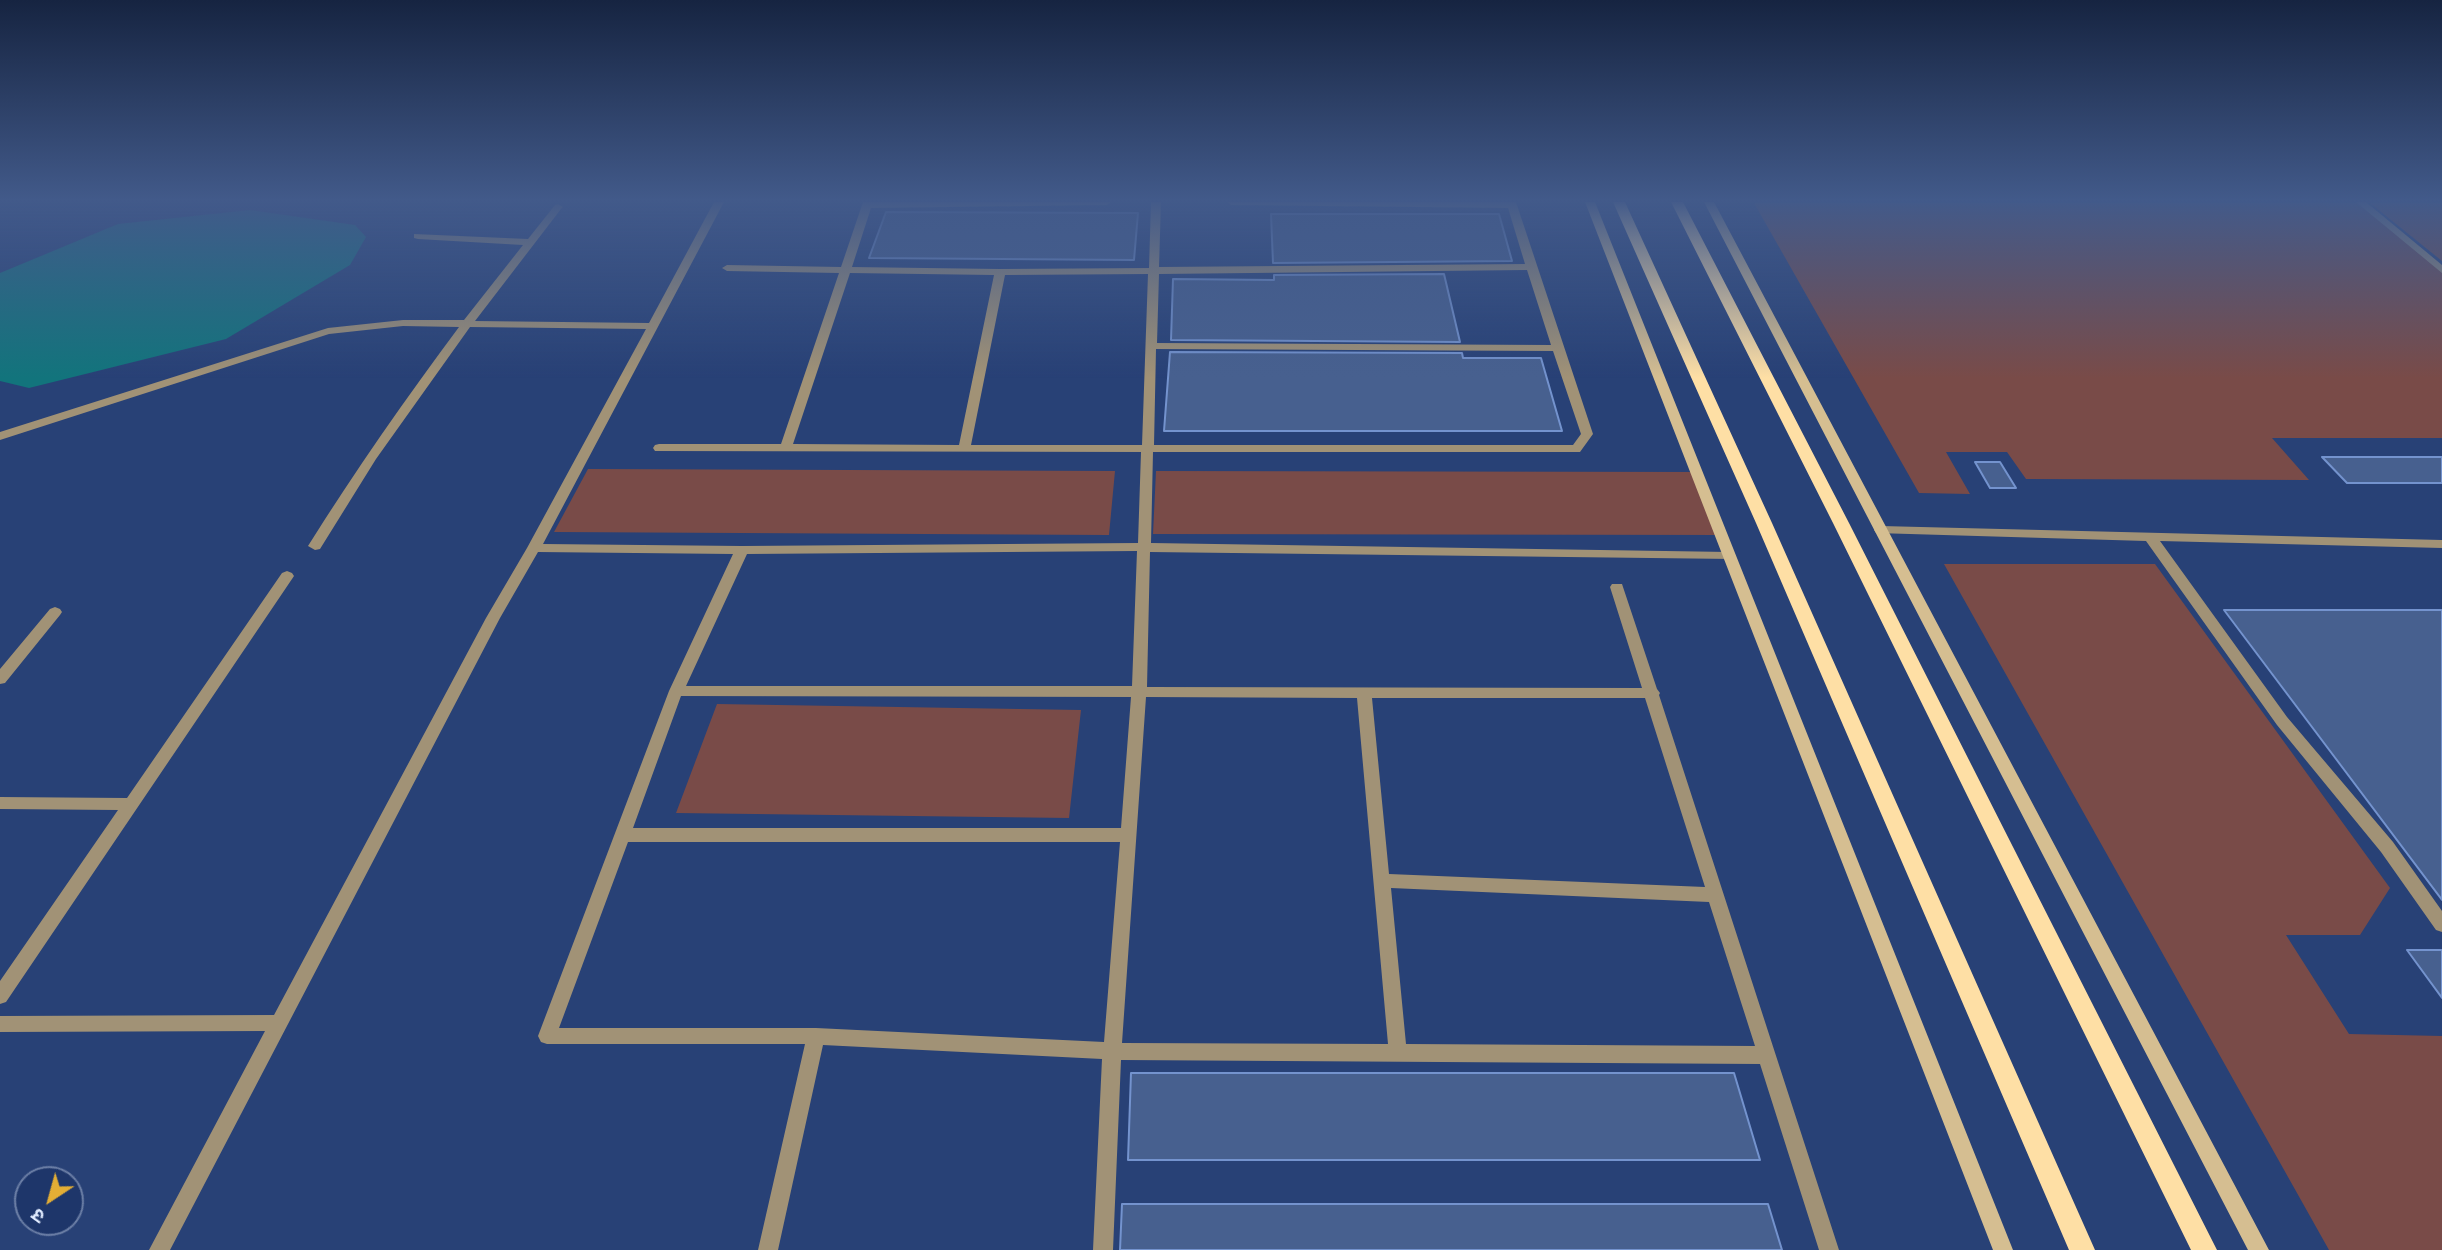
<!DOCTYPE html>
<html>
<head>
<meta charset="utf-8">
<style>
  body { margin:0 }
  #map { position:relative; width:2442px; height:1250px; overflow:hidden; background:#284176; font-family:Raleway,"Noto Sans Devanagari",sans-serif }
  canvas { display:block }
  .north { position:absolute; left:14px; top:1166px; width:70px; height:70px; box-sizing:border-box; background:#1e366a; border:2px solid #6c7fa6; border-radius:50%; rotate:216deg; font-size:19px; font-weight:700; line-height:28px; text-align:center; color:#e1ecff }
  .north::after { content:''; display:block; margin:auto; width:24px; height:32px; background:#e3ae35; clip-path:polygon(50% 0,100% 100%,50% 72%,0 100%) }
</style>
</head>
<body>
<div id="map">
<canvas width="2442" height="1250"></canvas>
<div class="north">उ</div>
</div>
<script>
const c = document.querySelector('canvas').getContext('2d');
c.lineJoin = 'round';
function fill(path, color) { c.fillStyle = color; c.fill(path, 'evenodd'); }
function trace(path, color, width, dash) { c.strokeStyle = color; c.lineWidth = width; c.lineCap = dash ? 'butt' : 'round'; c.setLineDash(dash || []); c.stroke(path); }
fill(new Path2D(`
  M1754,203H2362L2442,269V438H2272L2309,480L2026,479L2007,452H1946L1970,494L1919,493Z
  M2370,203H2442V261Z
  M588,469L1115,471L1109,535L554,532Z
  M1156,471L1700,472L1725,535L1153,534Z
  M1944,564H2155L2390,888L2360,935H2286L2349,1034L2442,1036V1250H2329Z
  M717,704L1081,710L1069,818L676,813Z`), '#794b48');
fill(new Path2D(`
  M250,210L355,225L366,237L350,265L226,339L29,388L0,381V273L118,224Z`), '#12747c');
const building = new Path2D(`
  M886,212L1138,213L1134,260L869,258Z
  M1271,214H1499L1512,261L1273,263Z
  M1444,274L1460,342L1171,340L1173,279L1274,280V275Z
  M1170,352L1462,353L1463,358H1541L1562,431H1164Z
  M2322,457H2442V483H2347Z
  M1975,462H2000L2016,488H1990Z
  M2224,610H2442V900Z
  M2407,950H2442V998Z
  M1131,1073H1734L1760,1160H1128Z
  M1122,1204H1768L1782,1250H1120Z`);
fill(building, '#47608f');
trace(building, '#7493ce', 2);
fill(new Path2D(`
  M2356,202H2366L2442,265V273Z
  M1881,526L2442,540V548L2160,541L2287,717L2393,842L2442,911V932L2436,930L2381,852L2277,725L2146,541L1876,533L1874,530L1876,527Z`), '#a19276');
fill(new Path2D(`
  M714,202H724L543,544L742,546L1138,543L1141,452L655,451L653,448L655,445L659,444H781L839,273L727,271L722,268L727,265L841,267L863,202H1111L1107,205L871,208L852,267L1000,269L1149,268L1151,202H1161L1159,267L1525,264L1508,208L1231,205L1227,202H1516L1593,434L1580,452H1153L1151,543L1729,552L1736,556L1734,559L1150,552L1147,687L1642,688L1610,587L1612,584H1622L1657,689L1660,693L1659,695L1839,1250H1819L1760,1064L1121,1060L1113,1250H1093L1102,1059L823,1045L778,1250H758L805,1044H547L541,1042L538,1036L669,691L733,554L538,552L500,618L170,1250H149L265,1031L0,1032V1016L274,1015L486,618L527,548L646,329L470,327L376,459L320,549L315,550L308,546C355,471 406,398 459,327L403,326L329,334L0,440V432L328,328L403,320H464L523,245L418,239L414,238V234L528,239L555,205L558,204L563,207L561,209L475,321L649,323ZM1527,270L1551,345L1157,343L1159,274ZM850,273L994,275L959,445L793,444ZM1148,274L1142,445H971L1005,275ZM1156,349L1553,351L1581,434L1573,445H1154ZM1137,551L1132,686H686L747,554ZM681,696L1131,697L1121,828H633ZM1146,697L1357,698L1388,1044L1122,1043ZM1372,698H1645L1705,887L1389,874ZM628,842H1120L1104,1042L816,1028H559ZM1391,888L1709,902L1755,1046L1406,1044Z
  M287,571L292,573L294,576L292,579L6,1002L0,1004V981L118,810L0,809V797L127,798L282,573Z
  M55,607L60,609L62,612L60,615L5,683L0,684V669L50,609Z`), '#a19276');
fill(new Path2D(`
  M1585,202H1595L2013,1250H1993Z
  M1704,202H1714L2269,1250H2248Z`), '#d5be91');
fill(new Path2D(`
  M1613,202H1625L1772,523L2095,1250H2069L1756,523Z
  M1671,202H1683L1849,523L2217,1250H2191L1833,523Z`), '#fedfa5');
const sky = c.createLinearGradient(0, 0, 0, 378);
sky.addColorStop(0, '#162441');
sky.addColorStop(0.53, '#425a8a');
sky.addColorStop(1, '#425a8a00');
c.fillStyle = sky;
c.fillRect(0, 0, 2442, 378);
</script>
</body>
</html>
